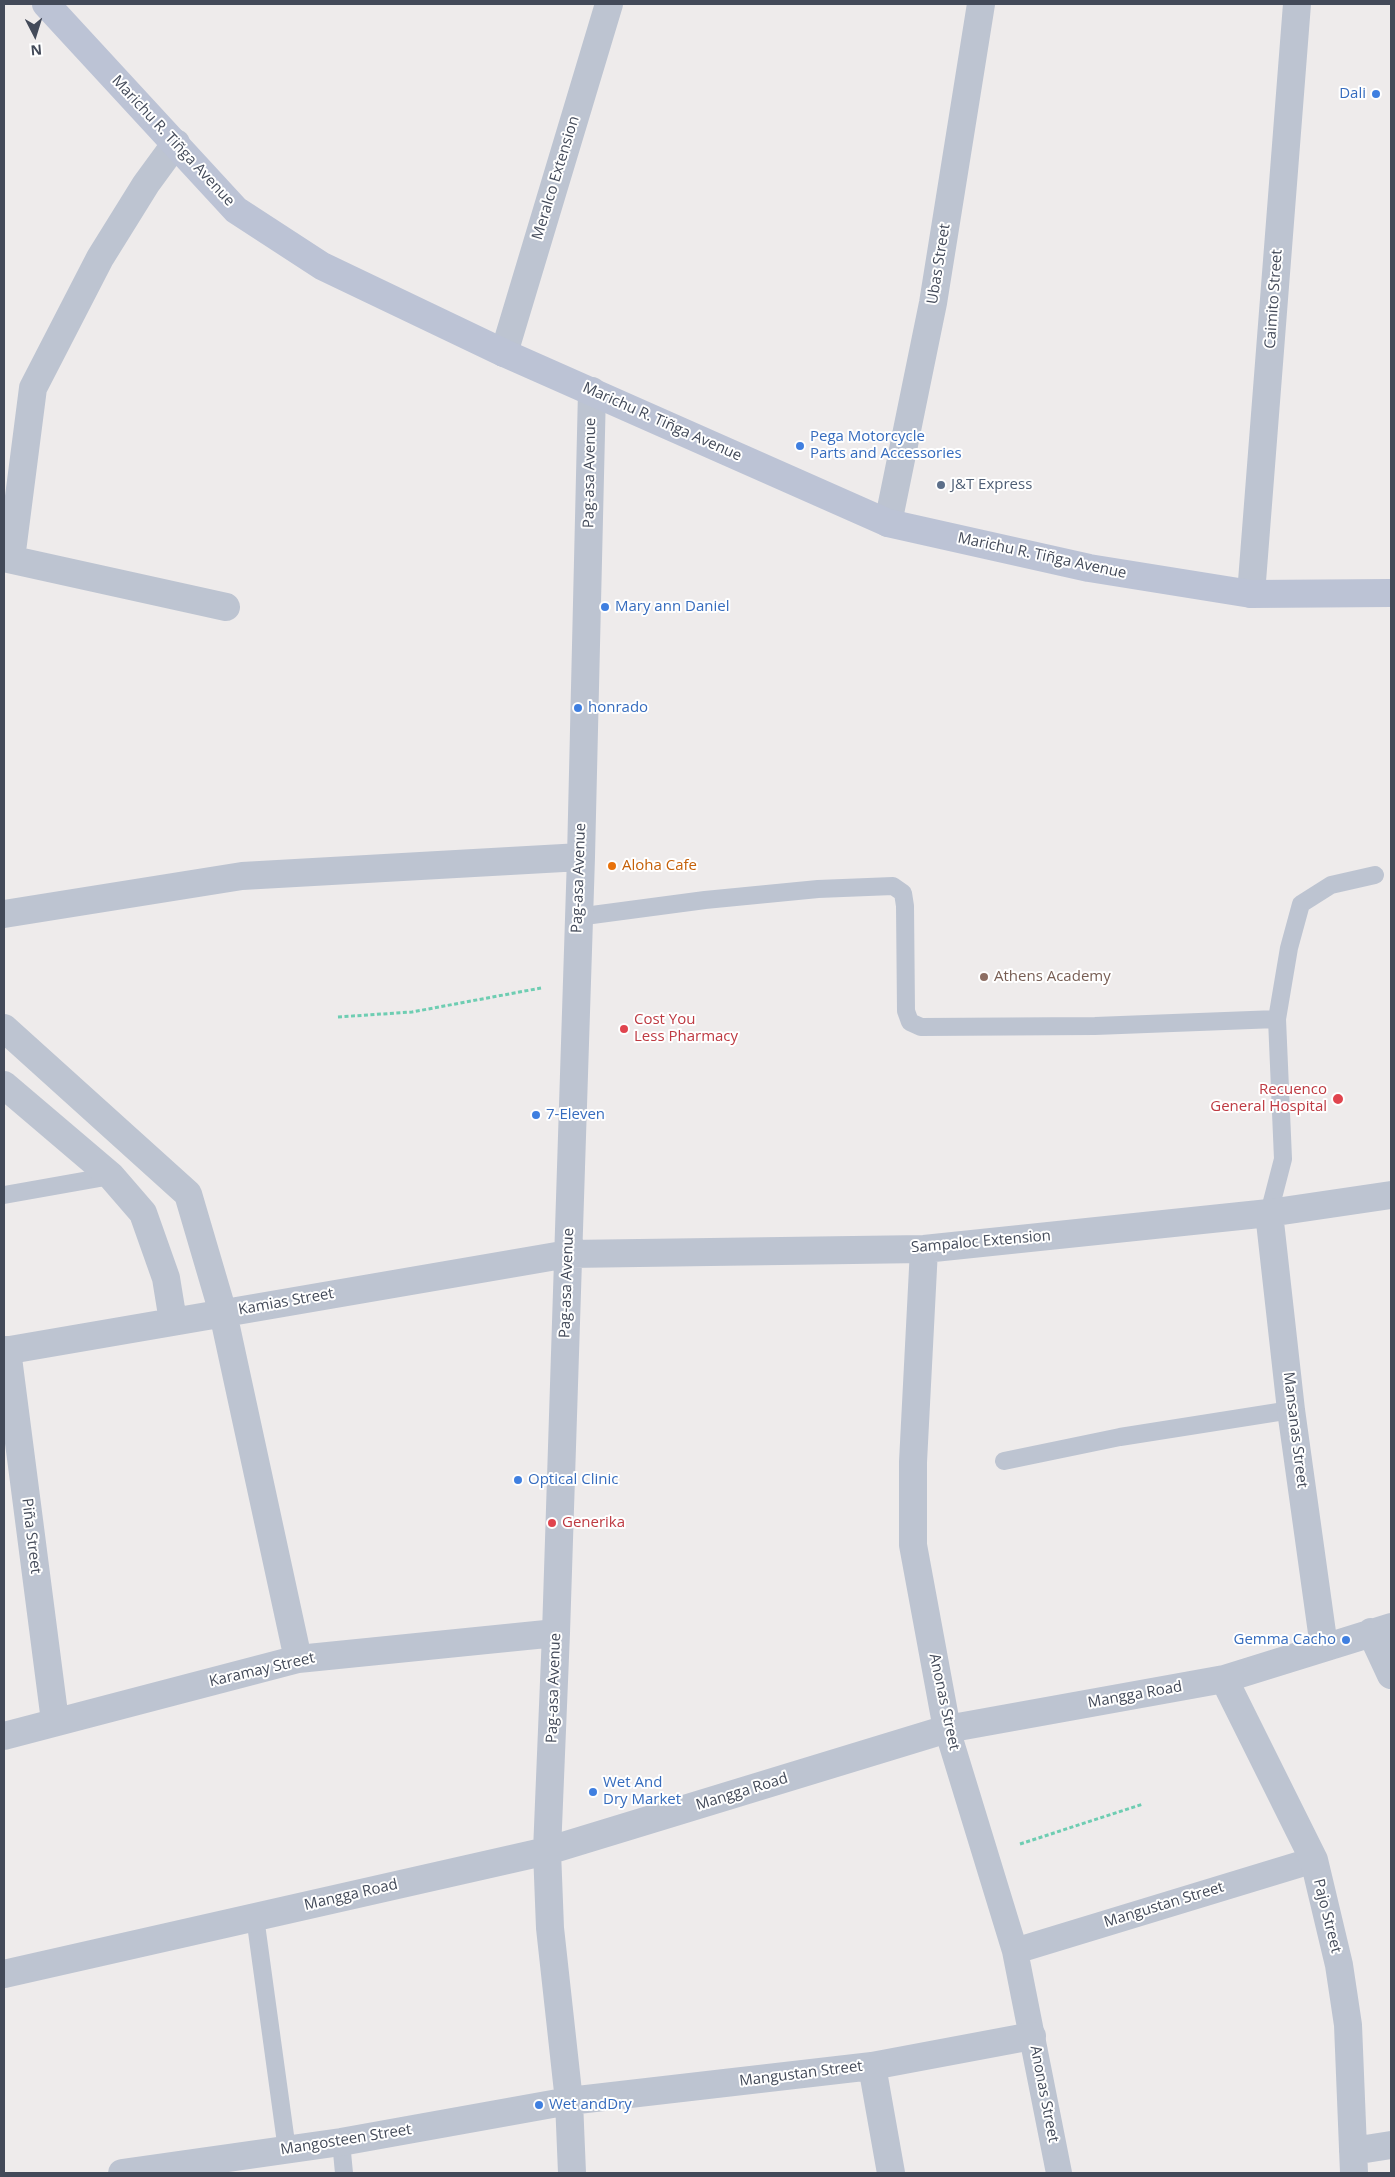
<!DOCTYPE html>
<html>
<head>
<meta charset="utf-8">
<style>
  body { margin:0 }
  #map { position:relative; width:1395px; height:2177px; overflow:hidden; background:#eeebeb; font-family:"Open Sans",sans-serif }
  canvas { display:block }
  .frame { position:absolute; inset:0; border:5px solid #434a59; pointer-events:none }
  .north { position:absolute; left:10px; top:10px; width:50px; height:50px; -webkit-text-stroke:4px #fff; paint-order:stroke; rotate:175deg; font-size:14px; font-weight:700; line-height:20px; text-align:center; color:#434a59 }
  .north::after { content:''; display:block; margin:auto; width:18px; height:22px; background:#434a59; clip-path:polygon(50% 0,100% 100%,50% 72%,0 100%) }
</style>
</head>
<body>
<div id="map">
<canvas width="1395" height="2177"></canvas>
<div class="frame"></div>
<div class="north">N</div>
</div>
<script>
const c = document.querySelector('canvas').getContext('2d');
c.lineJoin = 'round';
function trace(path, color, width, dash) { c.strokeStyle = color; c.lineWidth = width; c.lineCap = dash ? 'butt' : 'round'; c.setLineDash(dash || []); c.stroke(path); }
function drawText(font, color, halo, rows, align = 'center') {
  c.font = font + ' "Open Sans",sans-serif'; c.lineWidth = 4; c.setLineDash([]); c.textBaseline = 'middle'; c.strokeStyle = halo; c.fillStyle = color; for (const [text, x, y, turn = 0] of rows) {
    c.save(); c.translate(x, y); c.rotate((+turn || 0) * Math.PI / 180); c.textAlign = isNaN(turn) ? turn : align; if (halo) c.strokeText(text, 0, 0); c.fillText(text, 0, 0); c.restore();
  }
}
trace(new Path2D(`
  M338,1017L412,1012L541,988
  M1020,1844L1143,1804`), '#6ecdb2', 3, [4, 2.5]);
trace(new Path2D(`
  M577,917L705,900L818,889L893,886L903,893L905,906L906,1011L910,1022L921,1027L1095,1026L1277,1019L1283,1159L1269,1213
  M1277,1019L1289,948L1301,904L1331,885L1375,875
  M4,1195L111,1176
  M1004,1461L1120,1437L1291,1410
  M255,1917L287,2150
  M341,2142L344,2173`), '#bdc4d1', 18);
trace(new Path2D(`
  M947,1729L1015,1951L1059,2173
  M1015,1951L1314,1860`), '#bdc4d1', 26);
trace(new Path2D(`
  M504,353L609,4
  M888,523L933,303L981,4
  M4,558L226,607
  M11,559L33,388L100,258L146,184L176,143
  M1251,594L1297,4
  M4,914L242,876L581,857
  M4,1028L188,1194L223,1313L298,1659
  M4,1085L111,1176L143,1213L166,1278L173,1321
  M1269,1213L1291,1410L1324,1647
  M924,1249L913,1462V1545L947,1729
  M7,1350L55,1721
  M4,1351L568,1254L924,1249L1269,1213L1391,1195
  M1371,1632L1391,1675
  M1224,1679L1314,1860L1339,1965L1348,2025L1354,2173
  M4,1736L298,1659L556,1633
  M4,1974L547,1851L947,1729L1224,1679L1391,1627
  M872,2066L891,2173
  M1353,2151L1391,2145
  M122,2173L341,2142L569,2101L872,2066L1032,2036
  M572,2173L569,2101L550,1928L547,1851L556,1633L581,857L592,391`), '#bdc4d1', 28);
trace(new Path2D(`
  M46,4L236,210L322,266L504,353L888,523L1089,568L1251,594L1391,593`), '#bcc3d5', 28);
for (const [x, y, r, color] of [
  [1376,94,5,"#3f7fe0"],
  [800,446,5,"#3f7fe0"],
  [941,485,5,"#5c6f8a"],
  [605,607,5,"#3f7fe0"],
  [578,708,5,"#3f7fe0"],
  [612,866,5,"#e8710a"],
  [984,977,5,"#8d6e63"],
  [624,1029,5,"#e0444e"],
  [1338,1099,6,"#e0444e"],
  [536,1115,5,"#3f7fe0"],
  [518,1480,5,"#3f7fe0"],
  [552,1523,5,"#e0444e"],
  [1346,1640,5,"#3f7fe0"],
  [593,1792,5,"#3f7fe0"],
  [539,2105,5,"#3f7fe0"]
]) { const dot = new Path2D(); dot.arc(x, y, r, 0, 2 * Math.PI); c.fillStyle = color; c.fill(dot); trace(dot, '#fff', 2); }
drawText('15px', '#366cbe', '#fff', [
  ["Dali",1366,94,"right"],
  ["Pega Motorcycle",810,437],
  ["Parts and Accessories",810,454],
  ["Mary ann Daniel",615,607],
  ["honrado",588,708],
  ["7-Eleven",546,1115],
  ["Optical Clinic",528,1480],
  ["Gemma Cacho",1336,1640,"right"],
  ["Wet And",603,1783],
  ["Dry Market",603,1800],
  ["Wet andDry",549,2105]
], 'left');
drawText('15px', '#434a59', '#fff', [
  ["Marichu R. Tiñga Avenue",173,141,47],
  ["Meralco Extension",556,178,-73],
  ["Ubas Street",939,264,-81],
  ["Caimito Street",1274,299,-86],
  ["Marichu R. Tiñga Avenue",662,422,24],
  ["Pag-asa Avenue",590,473,-89],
  ["Marichu R. Tiñga Avenue",1042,556,12],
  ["Pag-asa Avenue",579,878,-88],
  ["Sampaloc Extension",981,1242,-5],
  ["Pag-asa Avenue",567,1283,-88],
  ["Kamias Street",286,1302,-10],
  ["Mansanas Street",1295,1430,83],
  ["Piña Street",31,1536,83],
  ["Karamay Street",262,1670,-13],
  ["Pag-asa Avenue",554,1688,-88],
  ["Mangga Road",1135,1695,-10],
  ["Anonas Street",944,1702,78],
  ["Mangga Road",742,1792,-17],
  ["Mangga Road",351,1895,-13],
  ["Mangustan Street",1164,1905,-17],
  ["Pajo Street",1327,1916,76],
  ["Mangustan Street",801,2074,-7],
  ["Anonas Street",1044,2094,79],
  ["Mangosteen Street",346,2140,-9]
]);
drawText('15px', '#4e5e75', '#fff', [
  ["J&T Express",951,485]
], 'left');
drawText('15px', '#c56008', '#fff', [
  ["Aloha Cafe",622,866]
], 'left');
drawText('15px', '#785e54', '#fff', [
  ["Athens Academy",994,977]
], 'left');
drawText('15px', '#be3a42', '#fff', [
  ["Cost You",634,1020],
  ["Less Pharmacy",634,1037],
  ["Recuenco",1327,1090,"right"],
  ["General Hospital",1327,1107,"right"],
  ["Generika",562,1523]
], 'left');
</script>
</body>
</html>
